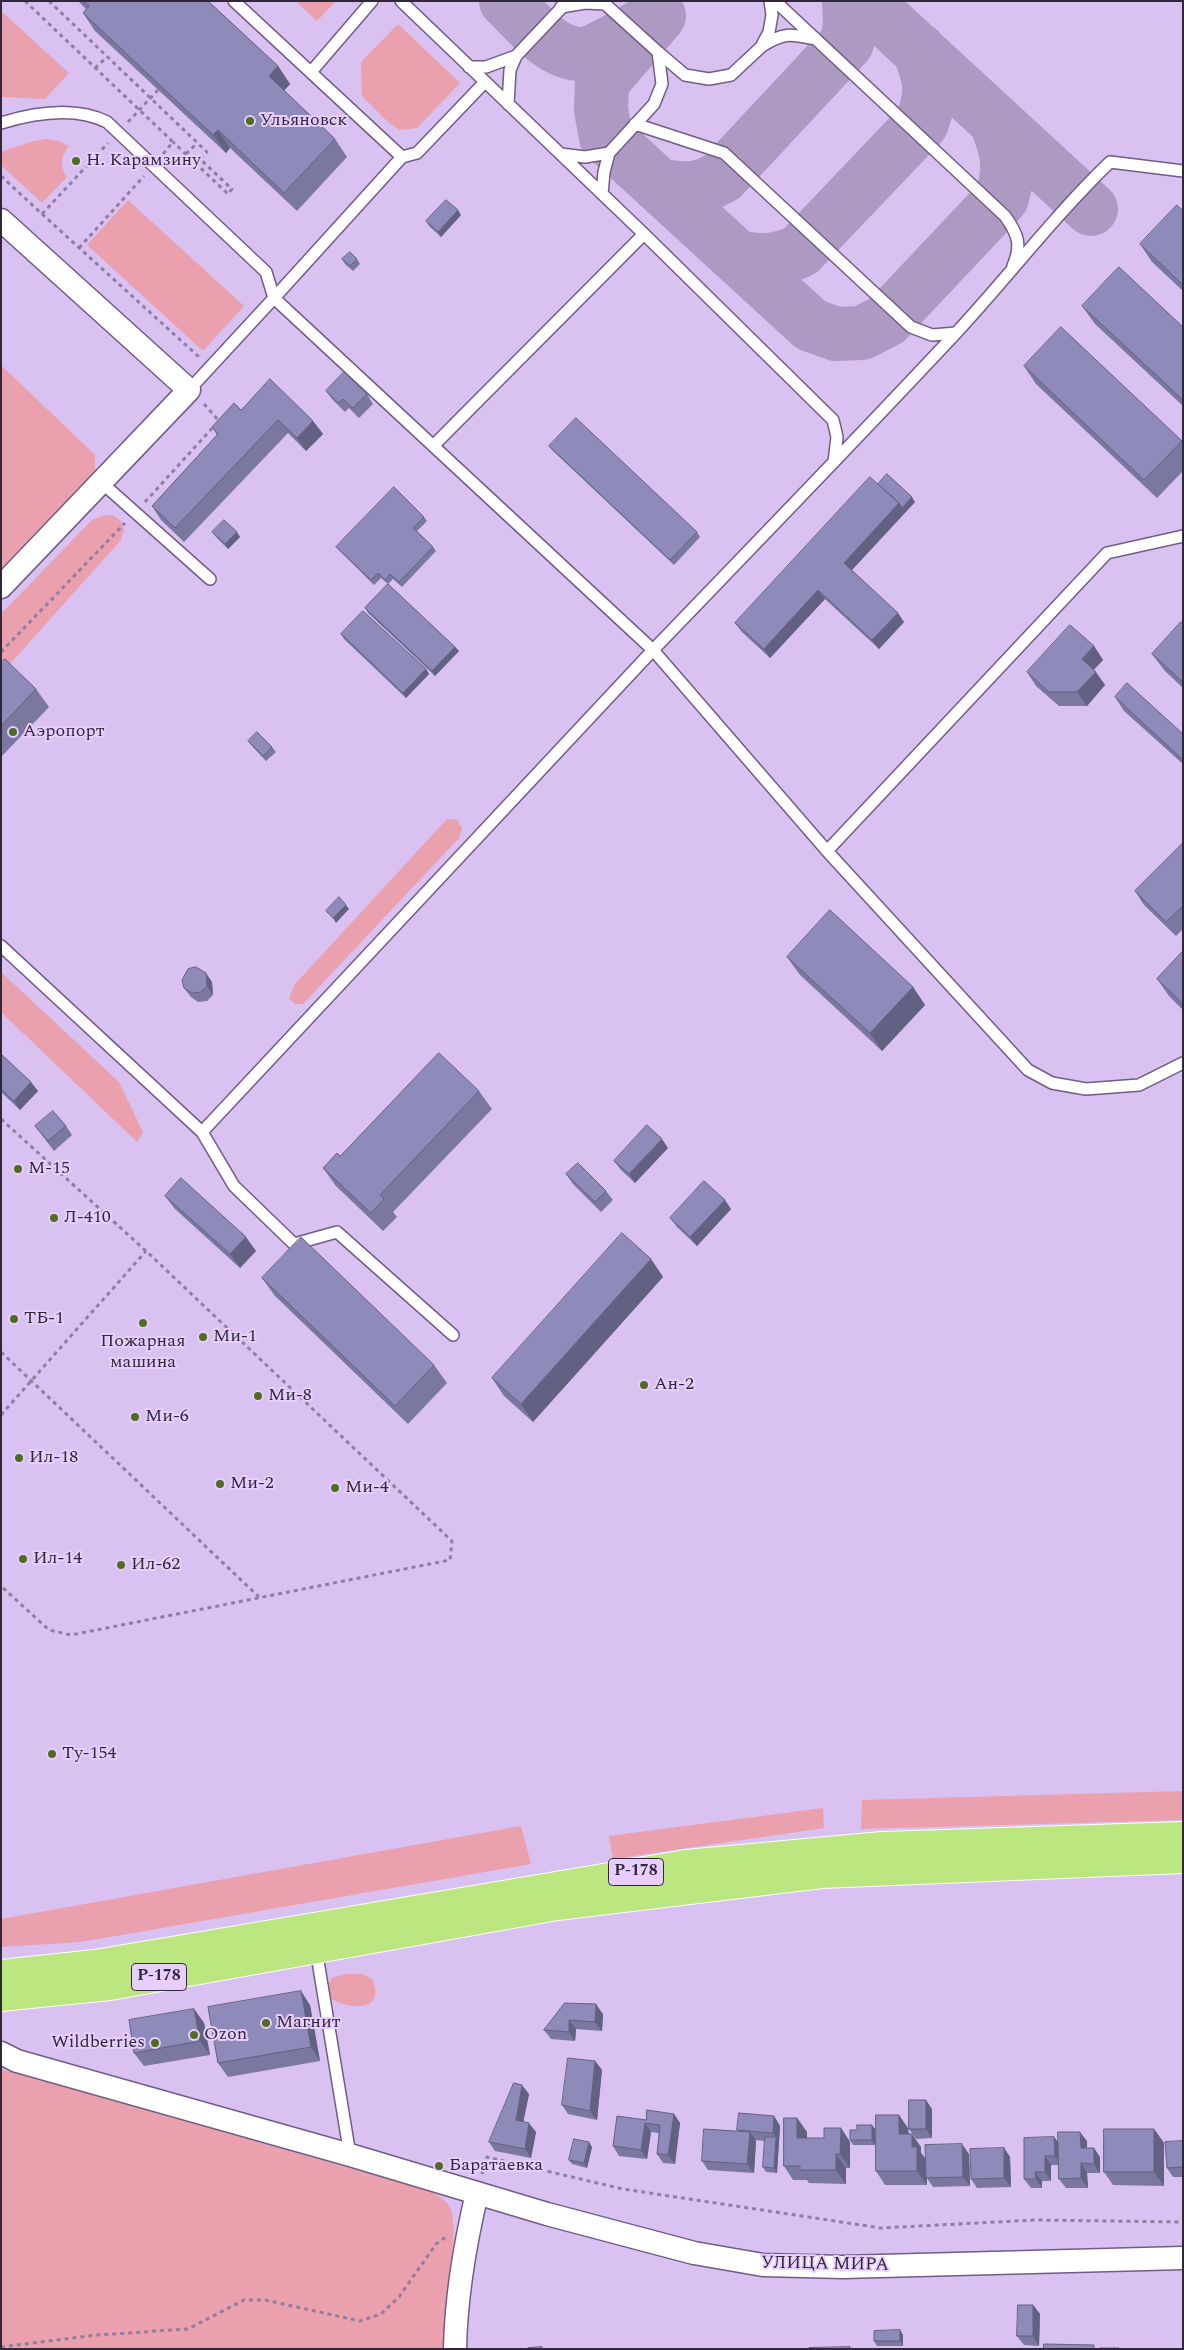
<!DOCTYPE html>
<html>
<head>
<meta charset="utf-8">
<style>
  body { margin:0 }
  #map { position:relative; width:1184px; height:2350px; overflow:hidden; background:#d9c1f1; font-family:Spectral,serif }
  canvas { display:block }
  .frame { position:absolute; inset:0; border:2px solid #302739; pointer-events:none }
</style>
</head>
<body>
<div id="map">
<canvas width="1184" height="2350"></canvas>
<div class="frame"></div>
</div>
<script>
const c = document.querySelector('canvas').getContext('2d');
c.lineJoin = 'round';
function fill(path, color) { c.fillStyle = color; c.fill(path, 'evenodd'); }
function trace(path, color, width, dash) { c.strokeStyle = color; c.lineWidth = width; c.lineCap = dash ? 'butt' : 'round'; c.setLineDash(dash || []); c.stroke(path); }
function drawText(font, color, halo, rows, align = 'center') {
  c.font = font + ' Spectral,serif'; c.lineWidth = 4; c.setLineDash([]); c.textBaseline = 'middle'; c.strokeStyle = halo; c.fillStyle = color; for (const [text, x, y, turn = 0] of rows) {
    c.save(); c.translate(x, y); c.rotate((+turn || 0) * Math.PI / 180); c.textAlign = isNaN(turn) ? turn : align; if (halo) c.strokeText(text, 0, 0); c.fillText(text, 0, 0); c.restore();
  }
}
fill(new Path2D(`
  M296,1H336L317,21Z
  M1,11L69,73L45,99L1,97Z
  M398,24L460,83L417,128L400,130L390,124L362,96L361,62Z
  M47,139L59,141L69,146C61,156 59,166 67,177L42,203L1,165V152L34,141Z
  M128,200L244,306L203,351L87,245Z
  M1,365L95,455V473L1,572Z
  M104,515H113L121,521L124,529L121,540L10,664L1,669V614L92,520Z
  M447,819L457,820L462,828L459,838L303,1004H295L289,998L295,984Z
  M1,972L119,1082L143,1132L137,1142L1,1012Z
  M1183,1791V1820L861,1829L862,1800Z
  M823,1808L824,1828L613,1859L609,1836Z
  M521,1826L531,1864L81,1942L1,1947V1919Z
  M345,1974H362L372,1979C387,2014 346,2010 327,1996V1987L332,1978Z
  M1,2069L430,2191C451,2204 452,2205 454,2230L445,2349H1Z`), '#eba0ad');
trace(new Path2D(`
  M506,1C527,21 553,57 585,54C597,52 631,31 645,24
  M865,1L1091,209
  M659,16L602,82L601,110L606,137L811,325L836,334L862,333L887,320L1002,198C1011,165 1008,153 996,122
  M658,185C686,190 697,191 722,177L847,43L850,25L849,1
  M737,257C763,262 775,262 800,251L922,123C933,91 931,81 919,50`), '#ad99c2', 54);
const service = new Path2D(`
  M234,1L402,157L274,298L653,650L202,1132L234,1186L294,1244L337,1232L453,1335
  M401,1L644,234L833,420L837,437L834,462
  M775,1L1005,216C1018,234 1022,245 1013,266
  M561,7L585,3L605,4L658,52L662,84L654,104L609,153L604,172L602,194
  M762,46C784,32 790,34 815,39
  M658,52L685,75L709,79L731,75L761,47L769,32L772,15L770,1
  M469,67H486L516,56
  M311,72L372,1
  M508,104L510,70L516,56L567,2
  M1,123C34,113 75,106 107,122L266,272L274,298L189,390
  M635,124L724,153L911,327L932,335L956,333
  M561,154L585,157L609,153
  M402,157L417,153L485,82
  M1183,171L1110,162C1055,215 1008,277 956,333C856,440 754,545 653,650L827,851L1028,1070L1052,1083L1086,1089L1139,1085L1183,1063
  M434,445L644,234
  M101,482L210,579
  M827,851L1107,553L1183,536
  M1,946L202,1132
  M316,1949L350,2155`);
const minor = new Path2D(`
  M1,220L189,390L1,587
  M1,2053L17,2061L350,2155L547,2214L694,2253L763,2265L843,2267L1183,2258
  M455,2349C456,2296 465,2244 477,2193`);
const trunk = new Path2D(`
  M1,1974L95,1964L686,1864L882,1846L1183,1836
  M1,1997L110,1986L557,1906L822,1874L1183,1859`);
trace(service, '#725b86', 14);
trace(minor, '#725b86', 25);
trace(trunk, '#fff', 30);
trace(new Path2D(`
  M25,1L173,142L163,154
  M49,1L207,152L200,159L232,189L228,194L173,142
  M95,68L107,57
  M128,122L158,90
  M186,154L197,143
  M1,176L42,214L108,143
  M42,214L199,357
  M79,248L144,176
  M204,404L219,421
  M145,502L215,425
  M1,652L125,523
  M1,1119L146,1251L452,1541L450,1560L71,1635L49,1630L1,1586
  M1,1352L259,1597
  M1,1415L146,1251
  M482,2174L487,2157L623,2189L881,2228L1035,2220L1183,2222
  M1,2347L97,2335L188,2329L244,2300H265L360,2321L381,2314L399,2297L436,2244L446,2237`), '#907ea1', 3, [4, 4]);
trace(service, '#fff', 11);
trace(minor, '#fff', 22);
trace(trunk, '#bce680', 28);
fill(new Path2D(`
  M78,1H208L278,66L290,84L284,91L335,139L347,157L297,211L230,148L226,153L95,31L83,13L86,9Z
  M1183,211V291L1152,262L1140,244Z
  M461,215L441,237L429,226L426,221Z
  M342,259H357L360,264L353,271L345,264Z
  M1082,306L1183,327V406L1095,324Z
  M1024,366L1182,441L1183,442V471L1157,498L1036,384Z
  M326,391L367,394L373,404L359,418L349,408L345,412L333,400Z
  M241,410L313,421L323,434L306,451L288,433L184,542L161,520L152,506L217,435L212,427Z
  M549,446L697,532L700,537L674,565L552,450Z
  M878,484L915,502L852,570L904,622L879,649L825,599L770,658L742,632L735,623Z
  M424,517L427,521L417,531L433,547L436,551L402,587L393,579L388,584L459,651L435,676L368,613L365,608L388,584L381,578L374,585L336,547Z
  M212,532L240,537L228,549L216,537Z
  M1183,624V688L1165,671L1152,654Z
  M341,634L426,669L429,674L406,698L344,639Z
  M1094,646L1103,660L1094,670L1105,685L1087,706H1059L1036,686L1027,672Z
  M1,663L36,689L49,707L1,757Z
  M1115,697L1183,734V764L1124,711Z
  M248,741L272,747L276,752L266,761L251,745Z
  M1183,843V929L1176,936L1144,905L1135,891Z
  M1183,951V1010L1169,996L1157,979Z
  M787,957L913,987L925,1005L882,1051L800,975Z
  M212,982L213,995L207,1001L198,1002L191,997L184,988Z
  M1,1054L38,1091L20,1110L1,1092Z
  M479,1091L492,1109L393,1212L397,1217L383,1231L336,1186L323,1168L340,1156Z
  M35,1126H66L72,1135L54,1151Z
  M668,1148L635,1183L621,1170L614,1161Z
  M566,1174L606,1191L613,1200L601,1212L573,1184Z
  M165,1196L256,1251L240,1268L175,1209Z
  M731,1209L697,1246L677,1227L670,1218Z
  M651,1259L663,1277L533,1422L504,1396L492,1378Z
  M262,1278L434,1365L447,1383L408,1424L275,1296Z
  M565,2003L603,2014L602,2031L576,2029L575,2041L551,2039L544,2030Z
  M310,2005L320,2061L228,2077L218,2063Z
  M194,2009L204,2023L210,2055L144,2066L134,2053Z
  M595,2061L602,2070L597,2120L568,2114L562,2105Z
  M529,2094L523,2121L536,2132L531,2158L495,2151L489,2142Z
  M932,2109V2138L916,2139L909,2129Z
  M674,2114L680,2123L675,2164L663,2163L657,2154L659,2133L651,2132L647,2159L619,2156L613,2146L646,2120Z
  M774,2116L780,2126L777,2173L766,2172L763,2167L765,2141L755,2140L756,2141L754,2173L708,2170L702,2161L738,2132L737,2130Z
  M797,2118L807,2132V2138H824L841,2128L850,2142V2168H846V2184L809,2183L807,2180H793L784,2166Z
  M908,2128L909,2134L921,2147V2153L926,2159L969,2154L970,2186L933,2187L927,2178V2185H885L876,2171Z
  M875,2129V2145H853L850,2140L857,2130Z
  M1154,2129L1164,2143V2186L1113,2185L1104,2172Z
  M1054,2137L1059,2143L1087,2141V2148L1100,2157V2173H1087L1088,2188H1066L1059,2179V2165H1051V2181H1042V2188H1031L1024,2179Z
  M1183,2141V2177H1173L1167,2168Z
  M592,2147L587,2168L572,2164L569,2160Z
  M1004,2148L1010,2157L1011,2187L977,2188L971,2179Z
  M1033,2305L1040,2314L1039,2346L1024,2345L1017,2336Z
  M900,2330L903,2335V2346H877L874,2341Z`), '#7a77a0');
fill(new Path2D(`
  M278,66L290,84L281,94L269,76Z
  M218,130L230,148L226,153L213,135Z
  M458,210L461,215L441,237L438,232Z
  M313,421L323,434L306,451L297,438Z
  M912,497L915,502L850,572L844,563L899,503Z
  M237,532L240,537L228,549L225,544Z
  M818,590L825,599L770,658L764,649Z
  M898,613L904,622L879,649L872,640Z
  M1094,646L1103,660L1091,672L1082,659Z
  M455,647L459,651L435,676L432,671Z
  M426,669L429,674L406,698L403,693Z
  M1096,672L1105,685L1087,706L1077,692Z
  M346,905L349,909L336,923L333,918Z
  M206,973L212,982L213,995L207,986Z
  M913,987L925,1005L882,1051L870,1033Z
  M31,1082L38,1091L20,1110L14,1101Z
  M662,1139L668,1148L635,1183L629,1174Z
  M725,1200L731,1209L697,1246L690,1237Z
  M246,1237L256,1251L240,1268L230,1254Z
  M651,1259L663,1277L533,1422L521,1404Z
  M301,1991L310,2005L320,2061L311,2047Z
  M596,2004L603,2014L602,2031L595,2022Z
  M194,2009L204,2023L210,2055L200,2041Z
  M569,2020L576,2029L575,2041L569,2032Z
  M595,2061L602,2070L597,2120L590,2111Z
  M522,2085L529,2094L522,2129L516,2120Z
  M926,2100L932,2109V2138L926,2129Z
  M674,2114L680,2123L675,2164L668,2155Z
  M899,2115L908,2128L909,2147L899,2134Z
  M774,2116L780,2126L777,2173L774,2168L776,2137L773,2133Z
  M797,2118L807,2132V2151L797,2138Z
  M529,2123L536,2132L531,2158L525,2149Z
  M645,2123L651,2132L647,2159L641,2150Z
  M872,2125L875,2129V2145L872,2140Z
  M841,2128L850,2142V2168L840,2154Z
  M1154,2129L1164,2143V2186L1154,2172Z
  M750,2132L756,2141L754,2173L747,2164Z
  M1080,2132L1087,2141V2157L1081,2148Z
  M912,2134L921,2147V2153L927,2161V2185L917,2171L912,2147Z
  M1054,2137L1061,2146V2165L1055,2156Z
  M589,2142L592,2147L587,2168L584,2163Z
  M962,2144L969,2154L970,2186L963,2177Z
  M1004,2148L1010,2157L1011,2187L1004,2178Z
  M1094,2148L1100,2157V2173L1094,2164Z
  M836,2154L846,2168V2184L836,2170Z
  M1045,2156L1051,2165V2181L1045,2172Z
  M1081,2163L1087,2173L1088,2188L1081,2178Z
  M1035,2172L1042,2181V2188L1036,2179Z
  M1033,2305L1040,2314L1039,2346L1033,2336Z
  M900,2330L903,2335V2346L900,2341Z`), '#636182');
const building = new Path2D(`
  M84,1H208L278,66L269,76L335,139L284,193L218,130L213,135L83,13L89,6Z
  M446,200L458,210L438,232L426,221Z
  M1177,205L1183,211V285L1140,244Z
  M350,252L357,259L350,266L342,259Z
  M1119,267L1183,327V400L1082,306Z
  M1061,327L1182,441L1144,480L1024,366Z
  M344,372L367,394L353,408L343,399L338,403L326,391Z
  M270,379L313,421L297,438L278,420L175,528L152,506L218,434L212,427L222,416L234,403L241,410Z
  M576,418L697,532L670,560L549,446Z
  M887,474L912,497L902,508L899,503L878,484Z
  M870,477L899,503L844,563L898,613L872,640L818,590L764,649L735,623Z
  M394,487L424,517L413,528L433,547L399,582L390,574L385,580L378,573L371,580L336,547Z
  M224,520L237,532L225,544L212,532Z
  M388,584L455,647L432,671L365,608Z
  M363,611L426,669L403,693L341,634Z
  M1181,622L1183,624V682L1152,654Z
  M1070,625L1094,646L1082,659L1096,672L1077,692H1049L1027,672Z
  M5,659L36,689L1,726V663Z
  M1127,683L1183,734V760L1115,697Z
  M257,732L272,747L263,756L248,741Z
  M1183,843V906L1166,922L1135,891Z
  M339,897L346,905L333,918L326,911Z
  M830,910L913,987L870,1033L787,957Z
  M1183,951V1002L1182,1003L1157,979Z
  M196,967L206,973L207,986L201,992L192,993L184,988L182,980L188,969Z
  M439,1053L479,1091L380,1195L384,1199L371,1213L323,1168L337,1153L340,1156Z
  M1,1054L31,1082L14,1101L1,1089Z
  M53,1111L66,1126L48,1141L35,1126Z
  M647,1125L662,1139L629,1174L614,1161Z
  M578,1163L606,1191L595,1202L566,1174Z
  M181,1178L246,1237L230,1254L165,1196Z
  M704,1181L725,1200L690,1237L670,1218Z
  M622,1233L651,1259L521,1404L492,1378Z
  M301,1237L434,1365L395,1406L262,1278Z
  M301,1991L311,2047L218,2063L208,2007Z
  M565,2003L596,2004L595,2022L569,2020V2032L544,2030Z
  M194,2009L200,2041L134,2053L129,2020Z
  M568,2058L595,2061L590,2111L562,2105Z
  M514,2083L522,2085L516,2120L529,2123L525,2149L489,2142Z
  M909,2100H926V2129H909Z
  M647,2110L674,2114L668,2155L657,2154L660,2125L645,2123L641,2150L613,2146L617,2116L646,2120Z
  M739,2113L774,2116L773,2133L737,2130Z
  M876,2115H899V2134H912V2147H917V2171H876Z
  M784,2118H797V2138H824V2128H841L840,2154H836V2170H800V2166H784Z
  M857,2125H872V2140H850V2130H857Z
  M704,2129L750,2132L747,2164L702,2161Z
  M1104,2129H1154V2172H1104Z
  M1058,2132H1080L1081,2148H1094V2164L1081,2163V2178L1059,2179Z
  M765,2137H776L774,2168L763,2167Z
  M1054,2137L1055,2156H1045V2172H1035L1036,2179H1024V2138Z
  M574,2139L589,2142L584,2163L569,2160Z
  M1183,2141V2167L1167,2168L1165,2142Z
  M962,2144L963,2177L926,2178L925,2145Z
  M1004,2148V2178L971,2179L970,2149Z
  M1018,2305H1033V2336H1017Z
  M900,2330V2341H874V2331Z
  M1044,2344L1094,2345V2349H1044Z
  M542,2347V2349H528V2348Z
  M850,2347V2349H809V2348Z
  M1100,2348H1119V2349H1100Z`);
fill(building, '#8e8aba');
trace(building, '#636182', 1);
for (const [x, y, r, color] of [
  [250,121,5,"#4f6c21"],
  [76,161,5,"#4f6c21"],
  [13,732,5,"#4f6c21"],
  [18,1169,5,"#4f6c21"],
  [54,1218,5,"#4f6c21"],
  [14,1319,5,"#4f6c21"],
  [143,1323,5,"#4f6c21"],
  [203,1337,5,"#4f6c21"],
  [644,1385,5,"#4f6c21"],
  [258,1396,5,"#4f6c21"],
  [135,1417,5,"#4f6c21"],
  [19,1458,5,"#4f6c21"],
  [220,1484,5,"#4f6c21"],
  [335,1488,5,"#4f6c21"],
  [23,1559,5,"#4f6c21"],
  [121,1565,5,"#4f6c21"],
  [52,1754,5,"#4f6c21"],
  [266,2023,5,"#4f6c21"],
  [194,2035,5,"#4f6c21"],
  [155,2043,5,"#4f6c21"],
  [439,2166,5,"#4f6c21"]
]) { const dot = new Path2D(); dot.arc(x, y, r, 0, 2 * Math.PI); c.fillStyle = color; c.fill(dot); trace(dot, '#e7cefe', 2); }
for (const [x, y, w] of [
  [636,1872,55],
  [159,1977,55]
]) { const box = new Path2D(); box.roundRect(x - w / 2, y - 13.5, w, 27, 4); c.fillStyle = '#e7cefe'; c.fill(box); trace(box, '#302739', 1); }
drawText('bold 16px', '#302739', null, [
  ["Р-178",636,1872],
  ["Р-178",159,1977]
]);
drawText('18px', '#302739', '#e7cefe', [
  ["Ульяновск",260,121],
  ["Н. Карамзину",86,161],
  ["Аэропорт",23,732],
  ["М-15",28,1169],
  ["Л-410",64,1218],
  ["ТБ-1",24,1319],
  ["Ми-1",213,1337],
  ["Пожарная",143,1342,"center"],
  ["машина",143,1363,"center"],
  ["Ан-2",654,1385],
  ["Ми-8",268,1396],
  ["Ми-6",145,1417],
  ["Ил-18",29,1458],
  ["Ми-2",230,1484],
  ["Ми-4",345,1488],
  ["Ил-14",33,1559],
  ["Ил-62",131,1565],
  ["Ту-154",62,1754],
  ["Магнит",276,2023],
  ["Ozon",204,2035],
  ["Wildberries",145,2043,"right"],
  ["Баратаевка",449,2166]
], 'left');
drawText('18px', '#302739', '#e7cefe', [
  ["УЛИЦА МИРА",825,2265,1]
]);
</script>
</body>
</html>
